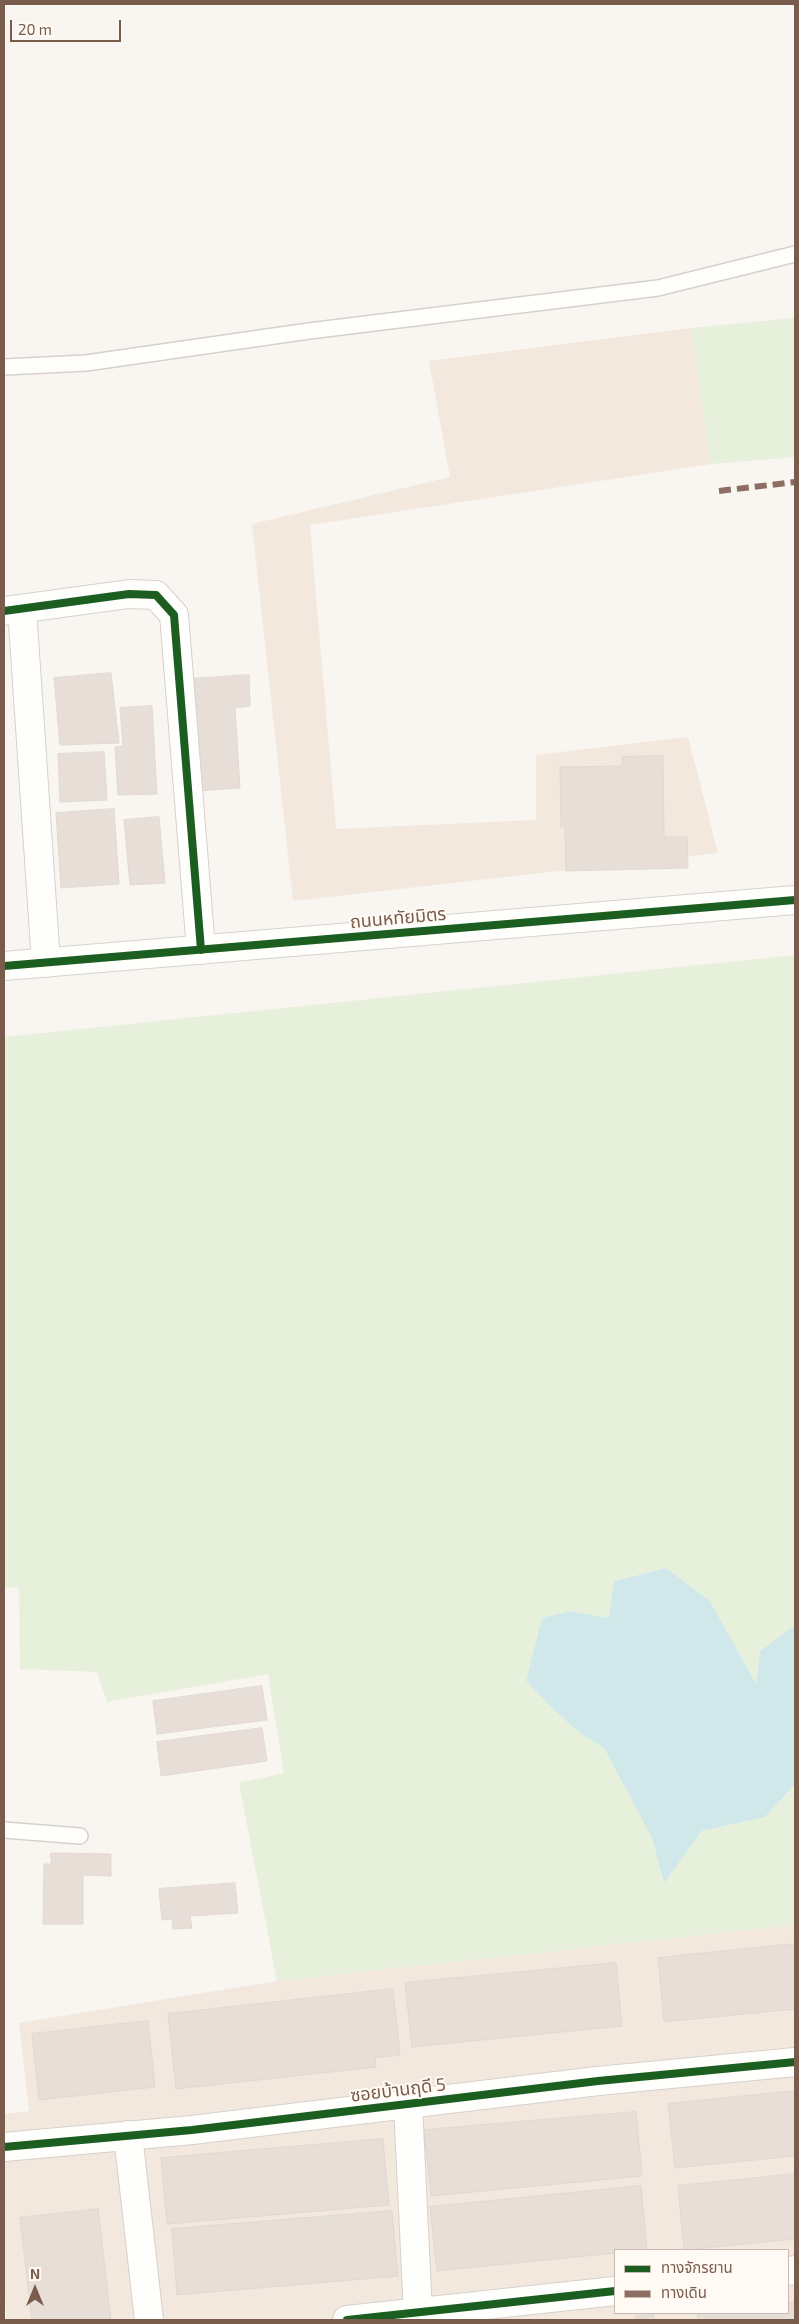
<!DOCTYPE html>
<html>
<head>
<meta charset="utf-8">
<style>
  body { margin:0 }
  #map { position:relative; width:799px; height:2324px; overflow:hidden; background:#f9f5f0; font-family:"Exo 2","Noto Sans Thai",sans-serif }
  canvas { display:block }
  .frame { position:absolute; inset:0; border:5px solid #7a5c4d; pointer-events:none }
  .legend { position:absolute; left:614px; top:2249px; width:175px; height:65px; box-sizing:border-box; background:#fffaf3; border:1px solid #cabbb1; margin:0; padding:6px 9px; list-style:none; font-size:15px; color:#7a5c4d }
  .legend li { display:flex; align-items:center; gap:10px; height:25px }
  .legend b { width:25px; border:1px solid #cabbb1 }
  .north { position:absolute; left:10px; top:2264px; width:50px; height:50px; -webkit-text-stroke:4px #fffaf3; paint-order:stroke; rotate:0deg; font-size:14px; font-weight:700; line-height:20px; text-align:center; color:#7a5c4d }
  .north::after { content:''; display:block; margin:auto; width:18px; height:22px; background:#7a5c4d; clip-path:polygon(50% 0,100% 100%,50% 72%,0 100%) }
  .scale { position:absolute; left:10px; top:20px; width:111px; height:22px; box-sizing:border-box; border:2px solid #7a5c4d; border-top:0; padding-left:6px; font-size:15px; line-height:18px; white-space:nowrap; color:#7a5c4d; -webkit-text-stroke:4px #fffaf3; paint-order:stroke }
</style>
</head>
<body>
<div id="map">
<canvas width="799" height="2324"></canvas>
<div class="frame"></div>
<ul class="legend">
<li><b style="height:6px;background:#1b5e20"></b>ทางจักรยาน</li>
<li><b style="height:6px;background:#8d6e63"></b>ทางเดิน</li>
</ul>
<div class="north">N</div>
<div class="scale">20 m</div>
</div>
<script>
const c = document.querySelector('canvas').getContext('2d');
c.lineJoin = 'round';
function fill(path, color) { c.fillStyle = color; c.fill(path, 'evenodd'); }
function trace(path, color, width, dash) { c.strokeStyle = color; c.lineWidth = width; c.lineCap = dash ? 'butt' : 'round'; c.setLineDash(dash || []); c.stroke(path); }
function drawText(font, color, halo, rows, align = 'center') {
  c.font = font + ' "Exo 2","Noto Sans Thai",sans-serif'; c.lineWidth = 4; c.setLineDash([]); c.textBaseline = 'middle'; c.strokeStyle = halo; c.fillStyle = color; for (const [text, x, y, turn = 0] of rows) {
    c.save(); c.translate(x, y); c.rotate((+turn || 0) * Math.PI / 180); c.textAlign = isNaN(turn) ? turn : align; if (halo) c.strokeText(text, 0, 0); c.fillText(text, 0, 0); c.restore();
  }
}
fill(new Path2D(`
  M691,328L711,464L310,525L336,829L536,820V755L688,737L718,853L293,901L252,524L450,477L429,361Z
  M795,1925V2320H7L4,2290V2114L29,2111L19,2023L277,1981ZM615,2250H788V2313H615Z`), '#f2e8de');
fill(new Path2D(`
  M795,318V457L711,464L691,328Z
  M795,955V1625L760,1651L756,1685L710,1601L665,1568L614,1581L610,1618L571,1611L526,1681L556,1712L581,1734L604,1748L652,1838L664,1882L702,1831L765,1817L795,1786V1925L277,1981L239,1783L284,1773L268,1674L107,1702L97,1672L20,1669L19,1587L4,1588V1037Z`), '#e7f0db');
fill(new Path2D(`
  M666,1568L710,1601L756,1684L760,1651L795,1625V1785L765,1817L702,1831L664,1883L652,1838L604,1748L581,1734L556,1712L526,1681L542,1618L571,1611L609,1618L614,1581Z`), '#d0e8ea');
const building = new Path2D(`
  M111,673L119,743L60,745L54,678Z
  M249,675L250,706L235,708L240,788L196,791L189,679Z
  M152,706L157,794L118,795L115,747L123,746L120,708Z
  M104,752L107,800L60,802L58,754Z
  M663,756L664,837H687L688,868L566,871L565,826L561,827L560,767L622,766V757Z
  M114,809L119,884L61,888L56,813Z
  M159,817L165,883L130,885L124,820Z
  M262,1686L267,1720L157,1734L153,1701Z
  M262,1728L267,1761L161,1776L157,1742Z
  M51,1853L111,1854V1876L83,1875V1924H43L44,1864H51Z
  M235,1883L238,1913L190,1916L192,1928L173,1929L172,1919L162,1920L159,1889Z
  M795,1944V2009L664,2022L658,1958Z
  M616,1963L622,2026L412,2047L405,1983Z
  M393,1989L400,2055L375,2058L376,2067L176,2089L168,2014Z
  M148,2021L155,2087L39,2100L32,2034Z
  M795,2091V2156L675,2168L668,2104Z
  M636,2112L642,2176L431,2196L424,2130Z
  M383,2139L389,2205L167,2224L161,2158Z
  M795,2174V2239L684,2250L678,2186Z
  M641,2186L647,2250H615V2253L437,2271L430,2207Z
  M98,2209L111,2320H32L20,2218Z
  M392,2211L398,2276L177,2295L172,2229Z
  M795,2302V2320H698L697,2313H788V2303Z
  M654,2315V2320H636V2316Z`);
fill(building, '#e6ded7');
trace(building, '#e2d8d2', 1);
const lane = new Path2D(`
  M4,367L86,363L309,331L658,288L795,254
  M4,1830L80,1836`);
const street = new Path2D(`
  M22,609L46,963
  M4,611L129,594L156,595L174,615L201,950
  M408,2104L418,2314
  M128,2135L149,2320
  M4,2147L192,2130L598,2081L795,2062
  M788,2271L795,2270
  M347,2320L615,2291`);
const secondary = new Path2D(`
  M4,966L795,900`);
trace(lane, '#d7d1cb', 18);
trace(street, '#d7d1cb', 30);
trace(secondary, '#d9d2cb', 30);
trace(lane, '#fefefd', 15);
trace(street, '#fefefd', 28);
trace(secondary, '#fefefd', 28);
trace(new Path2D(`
  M719,491L795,482`), '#8d6e63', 6, [12, 6]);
trace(new Path2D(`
  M4,611L129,594L156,595L174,615L201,950
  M4,966L795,900
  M4,2147L192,2130L598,2081L795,2062
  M347,2320L615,2291`), '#1b5e20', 8);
drawText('18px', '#7a5c4d', '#fffaf3', [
  ["ถนนหทัยมิตร",398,918,-5],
  ["ซอยบ้านฤดี 5",398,2090,-7]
]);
</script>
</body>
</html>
